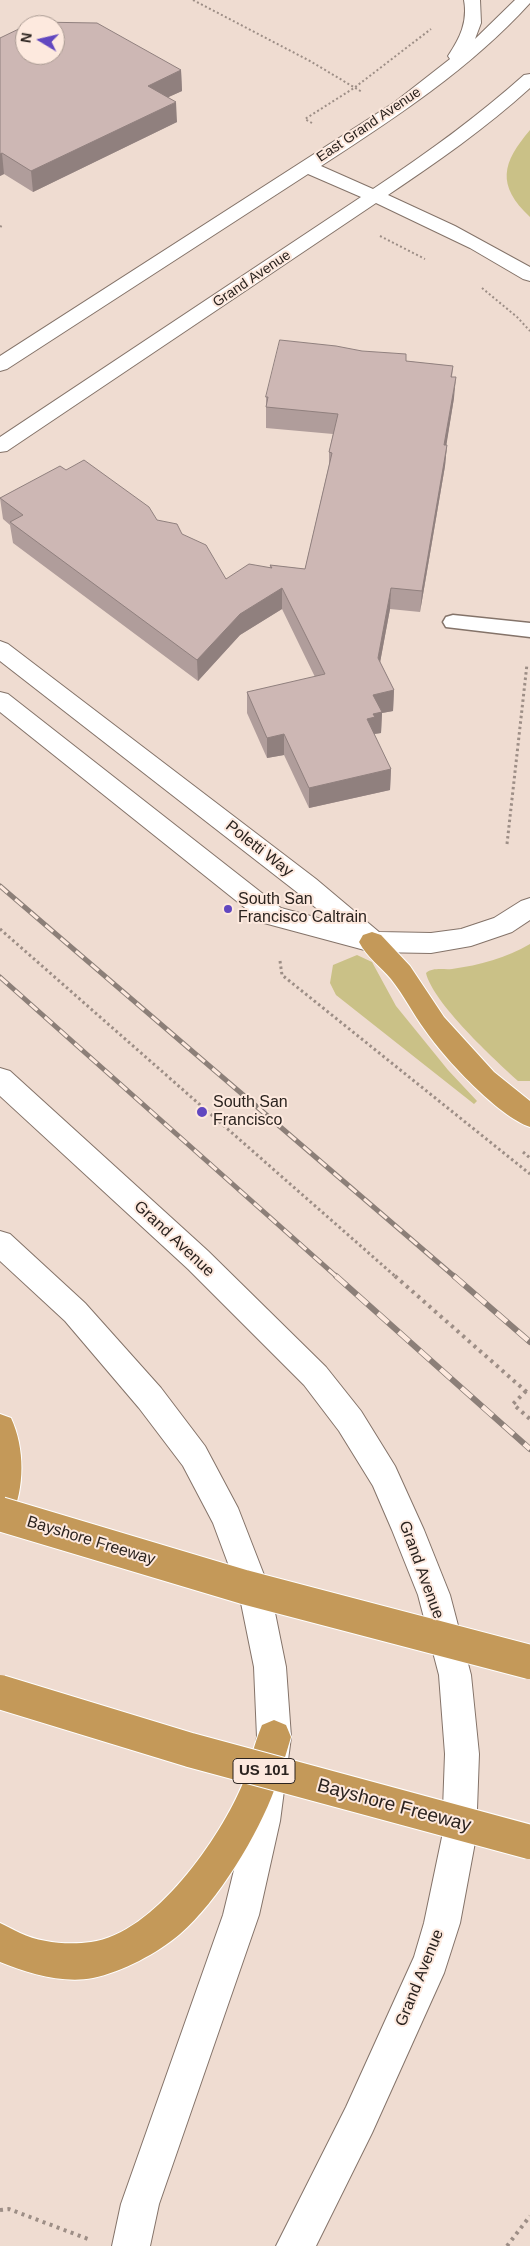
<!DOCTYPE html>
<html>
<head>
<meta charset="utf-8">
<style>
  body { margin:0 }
  #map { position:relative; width:530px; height:2246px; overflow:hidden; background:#efdcd1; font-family:Arial,sans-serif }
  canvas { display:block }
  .north { position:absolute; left:15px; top:15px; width:50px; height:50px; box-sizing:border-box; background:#fde9de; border:1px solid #a99a92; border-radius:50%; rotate:279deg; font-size:14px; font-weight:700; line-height:20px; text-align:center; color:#2b231f }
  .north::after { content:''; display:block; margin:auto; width:18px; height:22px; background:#6147c0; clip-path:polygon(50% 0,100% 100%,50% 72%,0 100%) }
</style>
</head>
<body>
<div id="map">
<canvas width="530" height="2246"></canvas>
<div class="north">N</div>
</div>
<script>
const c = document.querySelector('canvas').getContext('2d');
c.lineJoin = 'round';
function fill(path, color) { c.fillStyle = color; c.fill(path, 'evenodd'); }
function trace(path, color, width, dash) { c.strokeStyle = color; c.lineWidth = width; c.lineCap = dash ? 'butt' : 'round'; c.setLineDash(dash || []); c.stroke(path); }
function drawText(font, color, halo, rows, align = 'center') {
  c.font = font + ' Arial,sans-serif'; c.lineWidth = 4; c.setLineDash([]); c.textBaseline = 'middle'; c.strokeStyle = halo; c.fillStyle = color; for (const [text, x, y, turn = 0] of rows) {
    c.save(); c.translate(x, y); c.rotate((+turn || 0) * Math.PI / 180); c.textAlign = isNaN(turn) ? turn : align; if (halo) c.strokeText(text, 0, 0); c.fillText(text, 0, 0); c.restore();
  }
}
fill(new Path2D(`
  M530,130V217C496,185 502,163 530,130Z
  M530,944V1081H518C494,1059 433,1003 426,973C433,967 444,970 452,969C480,965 506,958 530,944Z
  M357,955L372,962L396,1006L448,1070L477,1101L474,1104L336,995L330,983L333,965Z`), '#cac187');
const service = new Path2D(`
  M453,615L530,623V637L446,627L443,622L446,617Z`);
const minor = new Path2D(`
  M0,641L8,644L316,879L379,932L431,933L461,929L494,918L521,901L530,898V920L512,932L471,946L431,953L372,952L264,923L0,712V692L8,694L281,908L333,922L298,893L0,661Z`);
const secondary = new Path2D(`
  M464,0H480L481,23L475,39L515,0H530V3C470,69 395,118 321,166L373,189C426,154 477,117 524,75L530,74V88C486,128 437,162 388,195L455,226L530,267V281L523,279L470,248L376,203L7,451L0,452V437L361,197L308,174L7,369L0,371V356L395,102L450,59L448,56C460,38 468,22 464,0Z
  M0,1068L10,1071L208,1251L326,1367L361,1411L395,1466L424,1530L450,1595L471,1675L479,1754L476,1837L460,1923L444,1973L372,2133L316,2246H276L346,2107L414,1957L424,1923L442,1837L445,1754L439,1675L418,1595L392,1530L373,1486L339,1431L304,1385L188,1269L0,1096Z
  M0,1231L10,1234L85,1303L161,1388L205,1446L238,1508L271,1593L286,1667L291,1737L280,1821L259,1915L159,2204L150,2246H112L121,2204L223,1915L246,1821L257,1737L254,1667L239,1593L213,1523L183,1466L139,1408L65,1321L0,1261Z`);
const motorway = new Path2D(`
  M372,932L381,935L410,966L444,1017L494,1072L530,1101V1127C498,1116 445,1059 425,1030C413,1014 404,995 391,979C381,967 367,957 359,942L363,935Z
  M0,1414L11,1418C25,1448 25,1488 11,1518L0,1523Z
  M274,1720L286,1725L291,1737C286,1754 281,1771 275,1788C258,1835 218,1901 180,1934C158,1953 122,1972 93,1978C63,1984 27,1973 0,1962V1923C7,1926 13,1930 20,1933C41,1943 69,1945 91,1942C154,1934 221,1837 243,1783C250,1764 254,1744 262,1725Z`);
trace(service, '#847369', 3);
trace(minor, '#847369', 2);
trace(secondary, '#847369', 2);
trace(motorway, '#fff', 2);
trace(new Path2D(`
  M193,0L310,61L362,92
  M312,123L305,119L354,88L431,29
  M0,226L2,227
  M380,236L425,259
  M482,288L517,317L530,331`), '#9d8e86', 2, [2, 2.5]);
trace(new Path2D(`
  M507,844L527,664
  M0,929L396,1277
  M280,961L282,975L530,1174
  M523,1152L530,1158`), '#9d8e86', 3, [2.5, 3]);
trace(new Path2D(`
  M395,1276L530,1395
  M526,1391L513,1404L530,1419
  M0,2210L9,2209L88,2239
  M507,2246L530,2216`), '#9d8e86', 4, [3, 4.5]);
fill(service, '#fff');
fill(minor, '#fff');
fill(secondary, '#fff');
fill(motorway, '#c49959');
const railFar1 = new Path2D(`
  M0,886L455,1277
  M0,977L337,1277`);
const rail = new Path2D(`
  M336,1276L530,1449
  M454,1276L530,1342`);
trace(railFar1, '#8c7f78', 5);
trace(rail, '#8c7f78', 6);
trace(railFar1, '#fde9de', 3, [10]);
trace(rail, '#fde9de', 4.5, [14]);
const motorwayBridge = new Path2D(`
  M0,1514L244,1587L530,1662
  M0,1692L190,1750L530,1842`);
trace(motorwayBridge, '#fff', 36, []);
trace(motorwayBridge, '#c49959', 34);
fill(new Path2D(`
  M0,38L181,70L182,91L168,97L177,122L33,192L4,174L0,176Z
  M406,361L453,366L452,377L454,398L446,445H447L445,466L420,612L390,609L380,662L394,690L393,711L382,713L381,733L374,734L391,769L390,790L309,808L284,755L267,758L247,713V692L315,677L282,609L240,635L198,681L13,543L10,525L3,519L0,498L66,470L182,534L226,579L270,568V565L305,569L329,465V452L333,434L266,428V397Z`), '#b09d9b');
fill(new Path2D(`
  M181,70L182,91L149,106L148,86Z
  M176,102L177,122L33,192L31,171Z
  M2,153L4,174L0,176V154Z
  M456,377L454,398L443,466L444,445Z
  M447,445L445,466L420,612L422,591Z
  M282,588V609L240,635L198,681L197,660L240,614Z
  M391,588L390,609L377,679L378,658Z
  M394,690L393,711L382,713L381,733L374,734L367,719L373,695Z
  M284,734V755L267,758V738Z
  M391,769L390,790L309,808V788Z`), '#90807e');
const building = new Path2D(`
  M36,22L97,23L181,70L148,86L176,102L31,171L2,153L0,154V38L25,26V55H55V25H28Z
  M280,340L336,346L362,351L406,354V361L453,366L451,377H456L444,445H447L422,591L391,588L378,658L394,690L373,695L382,712L373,714L375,717L367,719L391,769L309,788L284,734L267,738L247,692L325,674L282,588L240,614L197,660L10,522L23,515L0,498L60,466L66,470L84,460L149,507L157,520L177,524L182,534L206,545L226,579L249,564L272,568L270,565L305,569L332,453L329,452L338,414L266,407L268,397H266Z`);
fill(building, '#cdb7b4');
trace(building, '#90807e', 1);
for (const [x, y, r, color] of [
  [228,909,5,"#6147c0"],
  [202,1112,6,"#6147c0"]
]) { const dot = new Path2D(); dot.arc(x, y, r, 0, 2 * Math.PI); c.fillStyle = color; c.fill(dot); trace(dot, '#fde9de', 2); }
drawText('14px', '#2b231f', '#fde9de', [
  ["East Grand Avenue",369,125,-34],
  ["Grand Avenue",252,279,-34]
]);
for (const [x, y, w] of [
  [264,1771,62]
]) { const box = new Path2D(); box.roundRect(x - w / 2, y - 12.5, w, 25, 4); c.fillStyle = '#fde9de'; c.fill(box); trace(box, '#2b231f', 1); }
drawText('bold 15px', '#2b231f', null, [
  ["US 101",264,1771]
]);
drawText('16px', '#2b231f', '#fde9de', [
  ["Poletti Way",259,849,38],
  ["Grand Avenue",174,1239,43],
  ["Bayshore Freeway",91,1541,17],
  ["Grand Avenue",421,1570,70],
  ["Grand Avenue",420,1978,-68]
]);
drawText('16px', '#2b231f', '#fde9de', [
  ["South San",238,900],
  ["Francisco Caltrain",238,918],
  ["South San",213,1103],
  ["Francisco",213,1121]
], 'left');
drawText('19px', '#2b231f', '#fde9de', [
  ["Bayshore Freeway",394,1806,15]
]);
</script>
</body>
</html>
